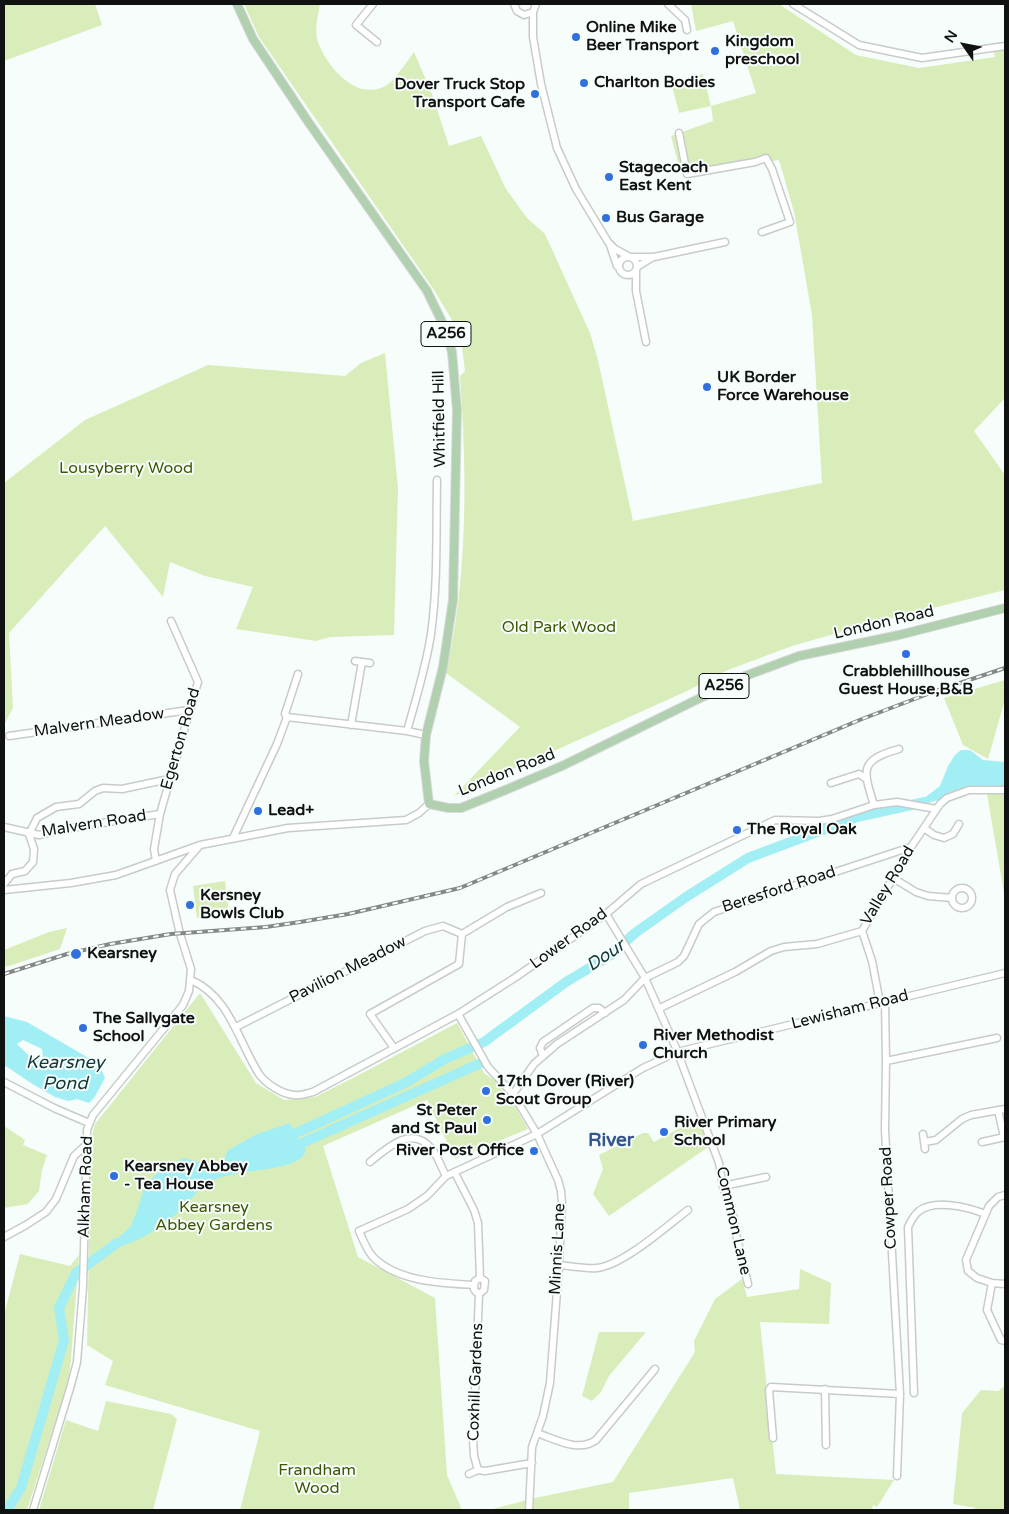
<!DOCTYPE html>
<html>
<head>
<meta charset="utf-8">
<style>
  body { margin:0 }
  #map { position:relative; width:1009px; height:1514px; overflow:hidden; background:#f7fdfa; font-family:"Varela Round",sans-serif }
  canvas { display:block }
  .frame { position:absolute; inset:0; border:5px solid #101211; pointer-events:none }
  .north { position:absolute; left:939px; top:20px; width:50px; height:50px; -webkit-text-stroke:4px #f7fdfa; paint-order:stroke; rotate:303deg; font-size:14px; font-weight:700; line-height:20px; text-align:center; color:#101211 }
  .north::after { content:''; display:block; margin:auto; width:18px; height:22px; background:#101211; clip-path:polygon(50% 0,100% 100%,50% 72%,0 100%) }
</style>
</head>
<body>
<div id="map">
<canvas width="1009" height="1514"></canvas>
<div class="frame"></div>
<div class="north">N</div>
</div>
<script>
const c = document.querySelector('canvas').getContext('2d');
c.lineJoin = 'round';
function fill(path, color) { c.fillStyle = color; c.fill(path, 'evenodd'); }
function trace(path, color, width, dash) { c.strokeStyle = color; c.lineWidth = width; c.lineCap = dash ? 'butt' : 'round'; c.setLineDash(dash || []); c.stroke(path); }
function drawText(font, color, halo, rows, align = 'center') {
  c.font = font + ' "Varela Round",sans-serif'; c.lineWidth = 4; c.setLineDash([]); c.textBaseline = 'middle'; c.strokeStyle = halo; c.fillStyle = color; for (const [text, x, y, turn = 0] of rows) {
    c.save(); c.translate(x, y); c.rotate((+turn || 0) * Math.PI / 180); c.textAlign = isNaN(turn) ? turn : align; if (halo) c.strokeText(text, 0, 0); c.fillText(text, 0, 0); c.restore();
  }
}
fill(new Path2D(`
  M4,4H95L102,25L4,61Z
  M244,4H320C318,15 314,31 318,42C327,67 357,103 387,85C394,81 408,60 414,52L432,94L449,146L481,136L506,189L527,218L545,234L590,333L598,360L633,521L822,483L812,315L794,212L779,160L681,174L671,136L713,121L711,106L679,113L671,82L703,74L711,106L756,93L733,21L696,31L691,4H779L856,55L919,68L995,57L993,48L1005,46V398L974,431L1005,475V590L873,623L792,646L728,670L687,691L454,796L520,727L446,673C468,577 467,474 460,376L465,371L462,347L453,322L434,290L259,37Z
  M385,353L398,488L394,635L330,637L316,641L236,629L253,587L205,576L170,562L163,597L105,526L9,633L13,708L4,725V483L85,420L208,365L345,376L361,363Z
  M1005,680V699L988,759L963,745L944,698Z
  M1005,793V899L987,794Z
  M225,881L229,913L197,918L193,886Z
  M67,928L60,949L6,967L4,962V950L49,932Z
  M200,993L256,1083L284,1100L315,1097L353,1078L457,1023L484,1073L503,1086L528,1129L455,1159L427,1100L323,1146L358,1257L435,1298L447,1475L462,1510H240L260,1431L105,1385L113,1361L87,1345L91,1140L95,1124Z
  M700,1118L711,1145L609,1216L593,1194L603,1169L599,1155L643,1133H648L654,1142L694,1120L695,1122Z
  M4,1126L25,1140L23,1145L47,1155L42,1170L39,1191L28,1204L4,1208Z
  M20,1254L70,1266L79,1255L71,1359L68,1383L27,1510H4V1315Z
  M800,1269L831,1283L829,1324L760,1322L776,1474L894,1480L877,1507L873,1505L872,1510H740L733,1478L629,1493V1510H530V1499L613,1482L695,1352L694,1341L715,1299L742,1279L747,1297L799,1289Z
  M599,1332H646L609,1376L601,1392L592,1401L582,1396Z
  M1005,1386V1510H975V1508L953,1504L962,1413L981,1390L998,1391Z
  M106,1401L171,1414L177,1419L153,1510H39L66,1420L98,1431Z
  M527,1500L524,1510H489Z`), '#d9edba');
fill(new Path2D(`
  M961,750H970L983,760L1005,762V789C992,787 979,784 966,788C951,792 941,803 925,802L923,799L940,786L948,766L955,755Z
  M4,1016L27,1022L99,1064L105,1078L94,1098L89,1103L77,1099L68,1101L55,1097L34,1085L4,1065ZM23,1040L42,1049L43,1058L33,1060L17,1044Z
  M290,1123L294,1134L306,1150C305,1153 304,1155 302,1157C289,1171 235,1170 214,1180C200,1186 191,1200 180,1210C162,1228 143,1239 119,1247L116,1240L131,1226L138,1208L145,1185L161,1170L184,1158L214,1166L223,1164L227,1151L257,1134Z`), '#a2eef5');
trace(new Path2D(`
  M294,1134L405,1083L445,1059L484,1042L566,982L611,955L635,933L686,897L748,858L857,817L925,802
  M300,1144L481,1063
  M7,1510L21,1488L64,1340L59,1308L76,1273L117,1243`), '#a2eef5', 10);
const minor = new Path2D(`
  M373,4L356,25L377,42
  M514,4L517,11L524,15L533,12L536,4
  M668,4L685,20L687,30
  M793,4L859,45L922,58L1005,46
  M533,12V37L541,84L557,148L576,189L608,242L615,249L628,256
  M679,133L687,174L755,162L766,158L772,169L790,222L762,232
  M610,245L617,266
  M619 266a9 9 0 1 1 18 0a9 9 0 1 1-18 0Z
  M632,257H654L725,242
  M637,267L653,257
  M636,270V291L646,342
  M355,661L370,663
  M287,717L285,714L298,674
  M351,725L362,662
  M407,731C416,699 426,667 431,634C438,583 436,532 437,480
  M9,736L189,710
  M831,783L859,774L865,778
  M874,805C863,770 859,760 899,749
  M4,827L39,835L64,829L160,814
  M924,828L934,835L944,838L953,834L959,824
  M233,838L277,744L287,717L407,731L426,735
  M156,861L154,849L160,814L198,682L171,621
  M893,878L916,892L928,896L952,898
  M4,884L12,874L25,871L33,862L34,849L29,834L37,818L56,807L79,804L95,791L103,788L122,789L169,779
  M952 898a10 10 0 1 1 20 0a10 10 0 1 1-20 0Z
  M4,890L71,883L116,875L200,845L288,828L406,820L419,813L429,804
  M606,914L645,978L676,1048L719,1163L723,1186L734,1219L736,1234L748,1284
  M862,931L872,961L880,1003
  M191,980C230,997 238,1041 259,1074C266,1084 282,1094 294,1095C300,1096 308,1093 313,1092L458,1014L516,977L606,914L641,884L775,820L819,821L832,819L874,805L897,802L936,809
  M885,1001L886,1061L885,1130L900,1394L897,1476
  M660,1008L735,972L771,951L784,947L817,944L862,931L911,847L940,804L947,798L969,790H1005
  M458,1014L488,1067L513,1094L537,1134L558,1180L561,1191L562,1203L559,1265L550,1383L543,1416L532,1447L529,1510
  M236,1027L425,931L443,926L462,934
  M394,1048L370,1014L459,964L462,934L507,907L541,893
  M543,1056L540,1048L543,1042L593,1008H599L605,1013
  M886,1061L997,1038
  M4,1082L54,1108L89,1123
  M513,1094L534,1064L557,1044L624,1000L645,978L678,962L684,956L699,924L714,912L911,847
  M998,1110L1004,1137
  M923,1134L925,1149
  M924,1142L936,1140L962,1119L971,1115L1005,1109
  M982,1142L1005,1137
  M370,1162C387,1148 411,1125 431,1148C438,1156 441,1167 446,1176
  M455,1173L474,1210L478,1223L480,1278
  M723,1186L766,1177
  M1005,1195L998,1197L989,1206L966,1260L968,1271L977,1278L992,1283L1005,1284
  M4,1237L26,1225L46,1212L56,1199L74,1156L86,1145
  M559,1265C571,1266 585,1269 597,1268C622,1266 667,1226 688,1210
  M480,1278L485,1281L484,1290L479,1294L476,1292L474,1289L475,1281Z
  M992,1283L987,1310L1001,1340L1005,1341
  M474,1285C442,1283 399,1282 374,1258C367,1251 363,1240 359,1231L408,1209L427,1196L446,1176L537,1134L643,1068L677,1052L1005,973
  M825,1389L826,1445
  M914,1393L908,1227C911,1221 913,1216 919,1211C935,1199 968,1207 985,1214
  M537,1433C555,1439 578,1453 596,1440L655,1369
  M773,1438L769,1390L771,1387L900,1394
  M478,1470L474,1456L473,1439L479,1294
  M469,1474L478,1470L485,1471L532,1463
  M33,1510L71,1385L77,1362L83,1288L87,1130L93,1115L183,1005L189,991L191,969L180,934L170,890L175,874L200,845`);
const major = new Path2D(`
  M237,4L253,39L309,123L427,291L444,326L452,352L457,410L453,600L443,667L426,735L424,761L429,804L449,808H461L503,791L562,766L745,676L799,656L899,635L1005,608`);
trace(minor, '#c7ccc9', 9);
trace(major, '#d9d9d9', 10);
trace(minor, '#fff', 6);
trace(major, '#b0d0b0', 8);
const rail = new Path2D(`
  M4,974L67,954L110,944L171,934L266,927L300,922L348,914L460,888L862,719L933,692L1005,668`);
trace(rail, '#848886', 4);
trace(rail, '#f7fdfa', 2, [5.5]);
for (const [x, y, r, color] of [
  [576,37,5,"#3070de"],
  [715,51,5,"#3070de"],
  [584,83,5,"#3070de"],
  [535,94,5,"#3070de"],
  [609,177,5,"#3070de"],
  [606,218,5,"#3070de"],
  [707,387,5,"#3070de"],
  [906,654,5,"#3070de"],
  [258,811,5,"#3070de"],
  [737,830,5,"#3070de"],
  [190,905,5,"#3070de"],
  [76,954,6,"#3070de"],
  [83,1028,5,"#3070de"],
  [643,1045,5,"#3070de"],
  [486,1091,5,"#3070de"],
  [487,1120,5,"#3070de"],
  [664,1132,5,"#3070de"],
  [534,1151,5,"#3070de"],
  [114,1176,5,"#3070de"]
]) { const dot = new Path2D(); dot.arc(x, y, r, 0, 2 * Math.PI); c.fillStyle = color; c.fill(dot); trace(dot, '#f7fdfa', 2); }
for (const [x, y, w] of [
  [446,334,50],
  [724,686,50]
]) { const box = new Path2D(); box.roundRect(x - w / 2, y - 12.5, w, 25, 4); c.fillStyle = '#f7fdfa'; c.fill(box); trace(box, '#101211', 1); }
drawText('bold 15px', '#101211', null, [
  ["A256",446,334],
  ["A256",724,686]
]);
drawText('bold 16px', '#101211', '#f7fdfa', [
  ["Online Mike",586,28],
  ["Beer Transport",586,46],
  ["Kingdom",725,42],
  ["preschool",725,60],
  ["Charlton Bodies",594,83],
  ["Dover Truck Stop",525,85,"right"],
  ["Transport Cafe",525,103,"right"],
  ["Stagecoach",619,168],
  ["East Kent",619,186],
  ["Bus Garage",616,218],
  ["UK Border",717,378],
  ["Force Warehouse",717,396],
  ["Crabblehillhouse",906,672,"center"],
  ["Guest House,B&B",906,690,"center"],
  ["Lead+",268,811],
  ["The Royal Oak",747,830],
  ["Kersney",200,896],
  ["Bowls Club",200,914],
  ["Kearsney",87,954],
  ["The Sallygate",93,1019],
  ["School",93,1037],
  ["River Methodist",653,1036],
  ["Church",653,1054],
  ["17th Dover (River)",496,1082],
  ["Scout Group",496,1100],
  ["St Peter",477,1111,"right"],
  ["and St Paul",477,1129,"right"],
  ["River Primary",674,1123],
  ["School",674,1141],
  ["River Post Office",524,1151,"right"],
  ["Kearsney Abbey",124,1167],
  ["- Tea House",124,1185]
], 'left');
drawText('16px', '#101211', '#f7fdfa', [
  ["Whitfield Hill",440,419,-91],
  ["London Road",884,623,-13],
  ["Malvern Meadow",99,723,-8],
  ["Egerton Road",181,739,-74],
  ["London Road",507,773,-22],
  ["Malvern Road",94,824,-9],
  ["Valley Road",888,886,-59],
  ["Beresford Road",779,890,-18],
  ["Lower Road",569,939,-36],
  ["Pavilion Meadow",348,970,-27],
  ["Lewisham Road",850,1010,-14],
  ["Alkham Road",86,1187,-88],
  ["Cowper Road",889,1198,-93],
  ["Common Lane",733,1221,77],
  ["Minnis Lane",558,1249,-87],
  ["Coxhill Gardens",476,1382,-88]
]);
drawText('16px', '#3f5600', '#f7fdfa', [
  ["Lousyberry Wood",126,469],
  ["Old Park Wood",559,628],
  ["Kearsney",214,1208],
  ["Abbey Gardens",214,1226],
  ["Frandham",317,1471],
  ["Wood",317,1489]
]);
drawText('italic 18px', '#13383b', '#f7fdfa', [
  ["Dour",606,956,-34],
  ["Kearsney",65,1063],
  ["Pond",65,1084]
]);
drawText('bold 19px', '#34558d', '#f7fdfa', [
  ["River",611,1141]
]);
</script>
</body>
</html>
